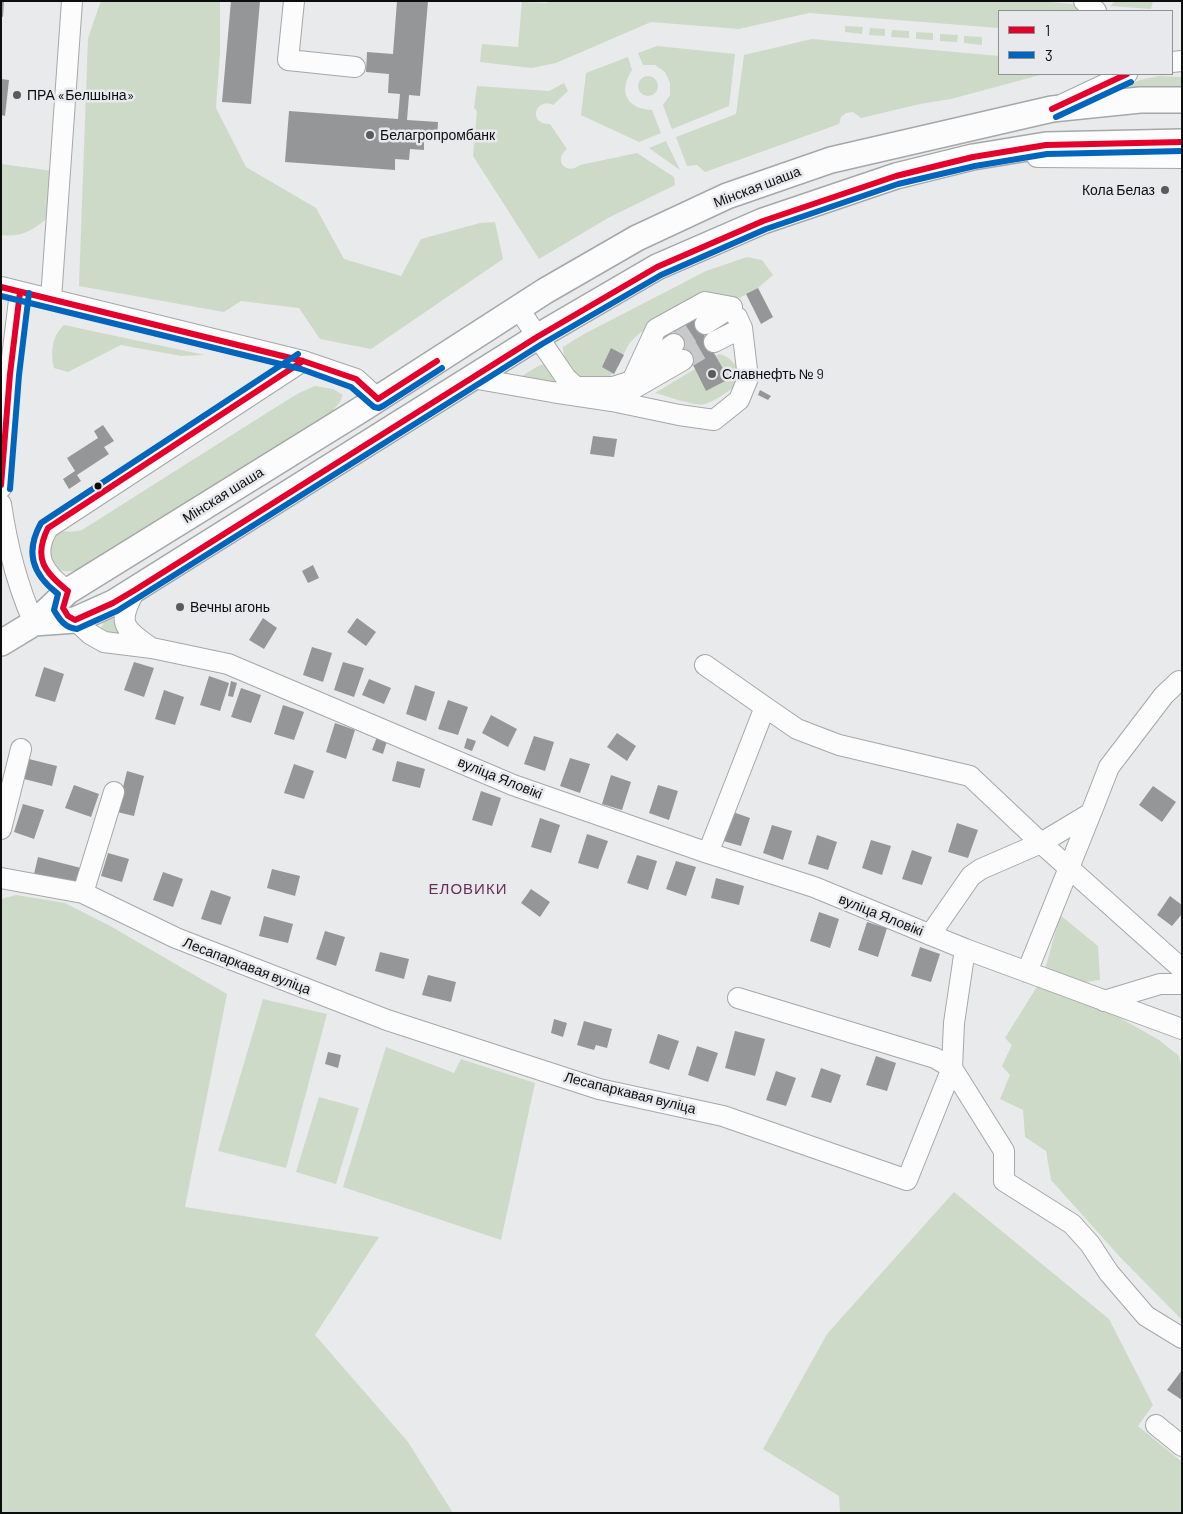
<!DOCTYPE html>
<html>
<head>
<meta charset="utf-8">
<style>
  body { margin:0 }
  #map { position:relative; width:1183px; height:1514px; overflow:hidden; background:#e9eaeb; font-family:Barlow,sans-serif }
  canvas { display:block }
  .frame { position:absolute; inset:0; border:2px solid #0d0d0e; pointer-events:none }
  .legend { position:absolute; left:998px; top:10px; width:175px; height:65px; box-sizing:border-box; background:#e8e9ec; border:1px solid #909193; margin:0; padding:6px 9px; list-style:none; font-size:15px; color:#0d0d0e }
  .legend li { display:flex; align-items:center; gap:10px; height:25px }
  .legend b { width:25px; border:1px solid #909193 }
</style>
</head>
<body>
<div id="map">
<canvas width="1183" height="1514"></canvas>
<div class="frame"></div>
<ul class="legend">
<li><b style="height:6px;background:#e4002b"></b>1</li>
<li><b style="height:6px;background:#0065bd"></b>3</li>
</ul>
</div>
<script>
const c = document.querySelector('canvas').getContext('2d');
c.lineJoin = 'round';
function fill(path, color) { c.fillStyle = color; c.fill(path, 'evenodd'); }
function trace(path, color, width, dash) { c.strokeStyle = color; c.lineWidth = width; c.lineCap = dash ? 'butt' : 'round'; c.setLineDash(dash || []); c.stroke(path); }
function drawText(font, color, halo, rows, align = 'center') {
  c.font = font + ' Barlow,sans-serif'; c.lineWidth = 5; c.setLineDash([]); c.textBaseline = 'middle'; c.strokeStyle = halo; c.fillStyle = color; for (const [text, x, y, turn = 0] of rows) {
    c.save(); c.translate(x, y); c.rotate((+turn || 0) * Math.PI / 180); c.textAlign = isNaN(turn) ? turn : align; if (halo) c.strokeText(text, 0, 0); c.fillText(text, 0, 0); c.restore();
  }
}
fill(new Path2D(`
  M101,1H220V53L216,108L246,167L316,208L344,259L401,276L421,239L480,223L495,222L503,259L371,349L320,339L299,308L241,301L224,312L79,286L88,38Z
  M550,1H1037L1074,4L1083,11H999V28L809,13L739,29L651,22L556,63L532,68L480,62L482,44L518,47L522,2L546,3Z
  M1115,1H1153L1151,9L1110,6Z
  M845,26L863,27L862,34L845,32Z
  M870,28L885,29V36L869,35Z
  M892,30L909,31V38L891,37Z
  M916,32L933,33V40L916,39Z
  M940,34L958,35L957,42L940,41Z
  M964,36L982,37V45L964,43Z
  M812,39L999,56V74H1044L951,99L920,104L861,118L853,112L846,113L841,117L839,124L705,172L697,165L687,166L676,137L736,114L744,55Z
  M657,46L735,54L729,106L672,129L663,105L670,95V83L665,72L655,65H643L638,53Z
  M628,57L632,70C618,91 626,109 652,110L661,133L639,142L581,115L586,73Z
  M1159,76L1182,77V90L1106,95L1140,80Z
  M638 86a10 10 0 1 1 20 0a10 10 0 1 1-20 0Z
  M564,83L568,91L553,105C534,97 528,125 550,124L567,149C553,160 566,176 580,165L637,153L674,177L675,185L608,218L539,259L473,156L477,111L474,108L477,86L549,91Z
  M666,141L680,170L649,148Z
  M1,164L53,171L49,217C34,229 22,238 1,235Z
  M747,257L762,260L773,275L758,288L739,298L712,293L640,333C636,336 632,340 629,344C617,365 612,392 581,378C565,371 564,363 563,347L584,334L706,271Z
  M64,325L205,355L181,356L121,345L68,372L54,368C50,352 52,336 64,325Z
  M719,354C729,356 735,363 740,372L736,386C726,392 716,401 705,404C695,407 667,396 655,393L695,369L706,391L728,379L716,356Z
  M546,363L559,386L517,379L538,366Z
  M315,386L333,389L343,395L340,402L329,415L80,569C58,576 52,567 47,547C64,522 60,536 82,530L273,409L299,393Z
  M112,619L119,622L120,639L100,630L104,622Z
  M16,895L65,903L112,927L227,994L185,1207L379,1237L315,1335L408,1442L453,1513H1V899Z
  M1060,915L1098,946L1100,980L1086,982L1077,999L1120,1018L1159,1040L1179,1056L1182,1070V1320L1120,1257L1051,1180L1046,1151L1025,1137L1023,1110L1000,1099L1010,1075L1002,1066L1012,1045L1005,1038L1043,977Z
  M263,999L327,1014L286,1168L218,1151Z
  M386,1047L454,1073L461,1059L535,1083L501,1240L343,1187Z
  M319,1097L359,1108L336,1184L296,1172Z
  M954,1192L1109,1319L1153,1405L1138,1426L1182,1462V1513H840L839,1496L763,1449L827,1334Z`), '#cddac8');
fill(new Path2D(`
  M1,1H4L3,17L1,16Z
  M231,1H260L251,104L222,102Z
  M397,1H428L420,96L409,95L407,120L438,122L437,140L424,139V150L410,149L409,160L395,159V170L285,162L289,111L398,119L400,94L388,93L389,74L366,72L367,52L393,54Z
  M1,79L9,80L5,116L1,115Z
  M758,288L773,317L761,324L746,294Z
  M695,317L714,329V353L729,379L706,391L693,365L674,354V330Z
  M611,348L624,355L614,374L602,367Z
  M760,390L771,396L768,400L758,395Z
  M103,425L114,441L104,447L109,454L77,475L81,481L69,489L63,479L75,471L67,458L98,438L94,431Z
  M593,436L617,439L614,457L590,454Z
  M313,565L319,578L308,583L302,571Z
  M263,618L277,628L264,649L249,640Z
  M357,618L376,632L366,646L347,632Z
  M312,647L332,653L323,682L303,675Z
  M134,662L154,668L144,697L124,690Z
  M343,662L364,668L354,697L334,690Z
  M44,667L64,674L55,702L35,696Z
  M209,676L229,683L220,711L200,705Z
  M369,679L391,688L384,704L362,695Z
  M231,681L237,683L233,697L228,696Z
  M415,685L435,692L426,721L406,714Z
  M241,688L261,695L251,723L231,717Z
  M164,690L184,697L175,725L155,719Z
  M448,700L468,707L458,735L438,729Z
  M283,705L304,712L294,740L274,734Z
  M491,715L517,729L508,747L482,733Z
  M335,723L355,730L346,759L326,752Z
  M617,733L636,746L627,761L607,747Z
  M534,736L554,742L545,771L524,764Z
  M377,737L387,741L383,754L372,750Z
  M467,738L476,741L472,751L464,748Z
  M570,758L590,764L580,793L560,786Z
  M29,759L57,766L52,786L24,779Z
  M397,761L425,769L420,788L392,781Z
  M294,764L314,771L304,799L284,793Z
  M127,771L144,776L134,816L117,812Z
  M611,775L631,782L622,810L602,804Z
  M74,785L99,794L91,817L65,808Z
  M658,785L678,791L669,820L649,813Z
  M1153,786L1176,802L1162,822L1139,805Z
  M481,791L501,798L492,826L472,820Z
  M23,804L44,810L34,839L14,832Z
  M730,811L750,818L741,846L720,840Z
  M540,818L560,825L551,853L531,847Z
  M957,823L978,830L968,858L948,852Z
  M772,825L792,831L783,860L763,853Z
  M587,834L608,841L598,869L578,863Z
  M817,835L837,842L828,870L808,864Z
  M871,840L891,846L882,875L862,868Z
  M912,850L932,857L922,885L902,879Z
  M108,853L129,859L122,882L101,876Z
  M637,855L657,861L648,890L627,883Z
  M38,857L81,868L77,886L34,874Z
  M676,861L696,867L686,896L666,889Z
  M272,869L300,876L295,896L267,888Z
  M163,872L183,879L173,907L153,900Z
  M716,878L744,886L739,905L711,898Z
  M531,889L550,902L540,917L521,903Z
  M211,890L231,897L221,925L201,919Z
  M1170,896L1182,905V914L1172,926L1157,915Z
  M819,912L839,919L830,948L810,941Z
  M264,916L293,924L288,943L259,936Z
  M867,922L887,928L878,957L858,950Z
  M325,931L345,937L336,966L316,959Z
  M920,947L940,954L931,982L911,976Z
  M380,952L409,959L404,979L375,971Z
  M428,975L456,982L451,1002L422,995Z
  M554,1019L567,1023L563,1037L551,1033Z
  M584,1021L612,1029L607,1048L596,1045L594,1050L577,1045Z
  M735,1031L765,1039L755,1076L725,1068Z
  M658,1034L679,1041L669,1070L649,1063Z
  M697,1046L718,1053L708,1082L688,1075Z
  M328,1052L341,1055L338,1068L325,1064Z
  M876,1056L896,1063L887,1091L866,1085Z
  M821,1068L841,1075L831,1103L811,1097Z
  M776,1071L796,1078L786,1106L766,1100Z
  M1182,1370V1400L1167,1390Z`), '#959697');
trace(new Path2D(`
  M674,344L705,324
  M683,360L714,342`), '#c8c9ca', 20, [20, 10]);
const minor = new Path2D(`
  M294,1L288,60L355,67
  M1084,1L1096,11
  M1172,62L1182,61
  M1061,105L1127,74
  M1037,157L1182,158
  M1,287L303,361L356,379L378,399
  M51,299L72,1
  M518,308L566,378L576,387H613L632,381L656,329L705,302L732,307
  M705,324L732,307
  M714,342L742,328L737,317
  M647,377L660,354L674,344
  M472,378L552,392L612,401L683,360
  M612,401L679,415L714,420L739,400L748,378L742,328
  M1,488L10,374L20,292
  M1,504C7,545 17,585 34,623
  M135,590C118,622 121,627 150,647
  M68,591C44,574 31,556 48,528L303,361
  M75,620L90,634L104,642L152,648L228,664L513,785L708,853L814,887L965,949L1182,1029
  M705,665L765,707
  M1,829L21,749
  M708,853L765,707L797,729L839,745L970,776L1041,843L1182,969
  M1,878L83,893L176,938L387,1020L599,1089L723,1116L907,1180L952,1068L935,1058L738,998
  M83,893L114,792
  M930,935L971,876L981,869L1041,843L1091,813L1109,767L1164,695L1179,681L1182,682
  M965,949L954,1023L952,1068L1004,1151V1181L1072,1224L1090,1244L1109,1273L1146,1316L1182,1338
  M1027,972L1091,813
  M1104,1001L1160,984H1182
  M1156,1425L1182,1446`);
const major = new Path2D(`
  M34,623L75,620L113,603L537,337L657,267L763,221L896,176L973,157L1046,145L1182,142
  M1,643L34,623L68,591L365,407L545,291L637,238L727,196L831,160L1052,109L1140,100H1182`);
trace(minor, '#a6a7a8', 22);
trace(major, '#a6a7a8', 28);
trace(minor, '#fcfcfc', 20);
trace(major, '#fcfcfc', 25);
trace(new Path2D(`
  M1052,109L1127,74
  M1,287L303,361L356,379L378,399L437,361
  M303,361L48,528C33,558 44,572 68,591L63,608L68,616L75,620L113,603L135,590L537,337L657,267L763,221L896,176L973,157L1046,145L1182,142
  M1,485L10,374L20,292`), '#e4002b', 6);
trace(new Path2D(`
  M1056,117L1131,82
  M1,296L301,369L351,387L374,407L379,408L383,406L442,368
  M298,354L41,523C25,552 32,574 58,594L54,610C59,619 65,628 77,629L117,611L542,344L661,275L766,229L898,184L975,166L1047,154L1182,151
  M10,489L19,375L29,293`), '#0065bd', 6);
for (const [x, y, r, color] of [
  [17,95,5,"#5a5a5b"],
  [370,135,5,"#5a5a5b"],
  [1165,190,5,"#5a5a5b"],
  [712,374,5,"#5a5a5b"],
  [98,486,4.5,"#0d0d0e"],
  [180,607,5,"#5a5a5b"]
]) { const dot = new Path2D(); dot.arc(x, y, r, 0, 2 * Math.PI); c.fillStyle = color; c.fill(dot); trace(dot, '#e8e9ec', 2); }
drawText('14px', '#0d0d0e', '#e8e9ec', [
  ["ПРА «Белшына»",27,95],
  ["Белагропромбанк",380,135],
  ["Кола Белаз",1155,190,"right"],
  ["Славнефть № 9",722,374],
  ["Вечны агонь",190,607]
], 'left');
drawText('14px', '#0d0d0e', '#e8e9ec', [
  ["Мінская шаша",757,187,-21],
  ["Мінская шаша",223,495,-32],
  ["вуліца Яловікі",500,778,22],
  ["вуліца Яловікі",881,915,22],
  ["Лесапаркавая вуліца",247,966,21],
  ["Лесапаркавая вуліца",630,1093,14]
]);
c.letterSpacing = '1px';
drawText('15px', '#682d55', '#e8e9ec', [
  ["ЕЛОВИКИ",468,889]
]);
c.letterSpacing = '0px';
</script>
</body>
</html>
